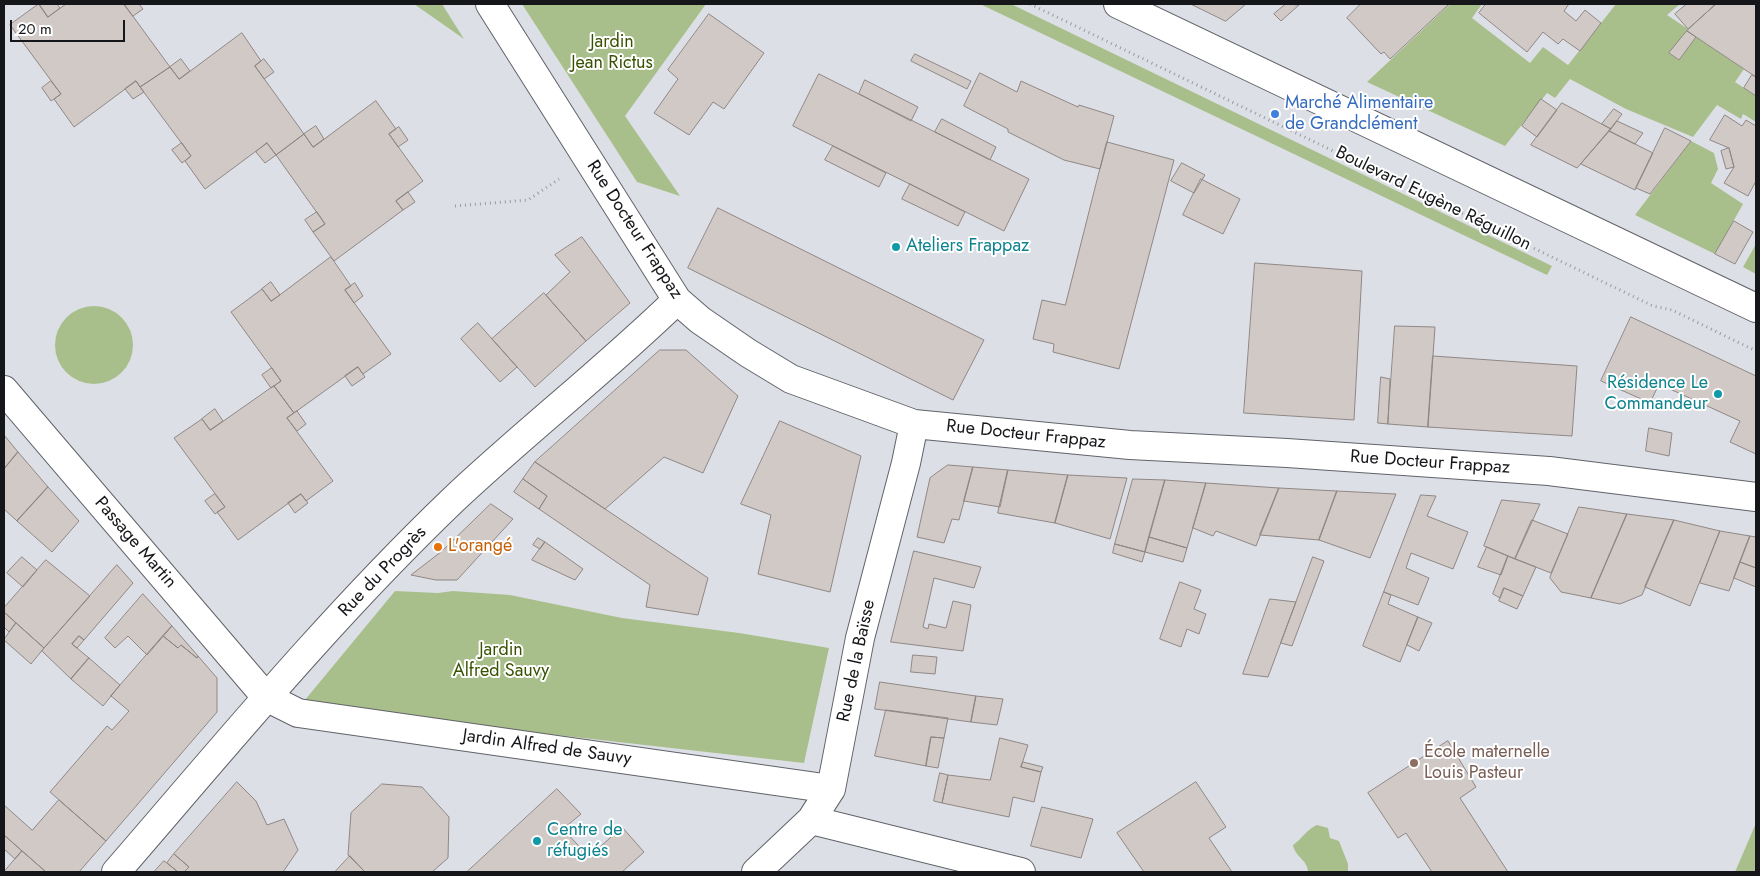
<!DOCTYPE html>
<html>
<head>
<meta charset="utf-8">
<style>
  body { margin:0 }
  #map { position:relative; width:1760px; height:876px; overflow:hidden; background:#dddfe7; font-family:Jost,sans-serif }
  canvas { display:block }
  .frame { position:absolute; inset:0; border:5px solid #151619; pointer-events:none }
  .scale { position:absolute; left:10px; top:20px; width:115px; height:22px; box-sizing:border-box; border:2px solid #151619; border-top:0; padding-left:6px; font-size:15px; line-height:18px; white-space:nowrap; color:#151619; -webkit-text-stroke:4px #fff; paint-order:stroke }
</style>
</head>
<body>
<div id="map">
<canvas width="1760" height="876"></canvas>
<div class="frame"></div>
<div class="scale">20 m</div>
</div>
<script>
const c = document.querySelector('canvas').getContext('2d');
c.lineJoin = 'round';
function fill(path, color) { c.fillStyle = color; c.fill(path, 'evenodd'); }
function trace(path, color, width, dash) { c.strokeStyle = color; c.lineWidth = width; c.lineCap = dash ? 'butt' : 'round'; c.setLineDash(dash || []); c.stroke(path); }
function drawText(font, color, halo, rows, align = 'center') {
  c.font = font + ' Jost,sans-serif'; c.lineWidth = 4; c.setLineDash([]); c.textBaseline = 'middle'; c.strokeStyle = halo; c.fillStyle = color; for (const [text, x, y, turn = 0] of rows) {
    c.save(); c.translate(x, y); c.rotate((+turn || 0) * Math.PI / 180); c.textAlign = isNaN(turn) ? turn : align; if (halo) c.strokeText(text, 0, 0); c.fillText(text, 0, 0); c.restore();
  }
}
fill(new Path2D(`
  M414,4H442L464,39Z
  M522,4H706L625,116L680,196L637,182Z
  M980,4H1011L1552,266L1547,275Z
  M1450,4H1482L1472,18L1530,63L1543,47L1568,65L1616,4H1680L1667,15L1688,29L1670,53L1679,60L1696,37L1744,69L1735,82L1756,96V122L1743,114L1741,119L1717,105L1693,137L1626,109L1570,79L1555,98L1547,93L1505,146L1367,82Z
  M1691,141L1714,153L1718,169L1711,183L1743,204L1715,254L1635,215Z
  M1756,244V274L1743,267Z
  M55 345a39 39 0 1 1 78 0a39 39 0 1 1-78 0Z
  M395,591L438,593L453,591L510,595L622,618L739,633L829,648L804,763L300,706Z
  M1756,823V872H1735Z
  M1317,825L1328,828L1330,838L1339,841L1348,864V872H1308C1308,860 1295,857 1293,845C1302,839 1307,829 1317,825Z`), '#a9bf8b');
const building = new Path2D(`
  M39,4L48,17L66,4H124L170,67L140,87L136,81L74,127L54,99L61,94L10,25Z
  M39,4H57L60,8L48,17Z
  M124,4H139L143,9L133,16Z
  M1191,4H1246L1226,21Z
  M1286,4L1299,5L1281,21L1274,14Z
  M1361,4H1447L1448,5L1390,59L1384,52L1381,54L1347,18Z
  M1486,4H1569L1564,11L1576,21L1585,10L1601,23L1580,51L1563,39L1558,44L1543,32L1527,52L1479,13Z
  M1687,4H1716L1688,29L1675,14Z
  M1716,4H1756V77L1687,31Z
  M709,14L764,53L724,109L713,102L689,135L654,113L678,79L668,70Z
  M1687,31L1696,37L1679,60L1669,53Z
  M242,33L261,61L255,66L304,134L276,155L267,143L205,189L185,161L191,156L140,87L170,67L179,79Z
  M915,54L971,81L967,89L911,61Z
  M181,59L190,71L179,79L170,67Z
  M264,59L274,72L264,79L255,66Z
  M980,73L1017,92L1021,81L1078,107L1079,105L1114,116L1100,169L1064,160L1008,132V129L964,106Z
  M819,74L1029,179L1004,231L793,126Z
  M1752,75L1756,77V96L1744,88Z
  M865,80L918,107L911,121L859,94Z
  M51,81L61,94L51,101L42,88Z
  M136,81L144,92L133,99L125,89Z
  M1541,99L1557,110L1537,137L1522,126Z
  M376,101L396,129L389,134L423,181L396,201L403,210L334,261L313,232L325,224L276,155L304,134L313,147Z
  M1562,103L1611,129L1577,168L1531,145Z
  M1614,109L1622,114L1611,129L1602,124Z
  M1725,115L1742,126L1746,120L1756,126V181L1748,196L1724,183L1734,167L1729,148L1710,140Z
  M942,119L996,147L990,160L935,132Z
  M1617,121L1643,133L1635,144L1609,131Z
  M316,126L324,139L313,147L304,134Z
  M399,127L408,140L398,147L389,134Z
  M1665,128L1691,141L1650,194L1636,188Z
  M1609,131L1653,153L1635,190L1581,164Z
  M1107,142L1174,160L1119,369L1053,352L1054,344L1033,339L1042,300L1065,305Z
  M182,143L191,156L182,163L172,150Z
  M267,143L276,155L265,163L256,152Z
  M833,146L886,173L879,187L825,160Z
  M1729,148L1734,167L1726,169L1721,151Z
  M1182,163L1205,175L1194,193L1171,181Z
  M1201,179L1240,199L1223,234L1183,215Z
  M910,184L965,212L958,226L902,199Z
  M408,192L415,202L403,210L396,201Z
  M718,208L984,340L953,400L688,268Z
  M317,212L325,224L313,232L305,220Z
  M1734,221L1753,232L1735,264L1715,254Z
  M582,237L630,303L586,341L546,295L570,272L555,255Z
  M331,257L351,286L345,290L391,354L363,374L358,367L294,413L274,386L281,381L231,312L262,289L271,301Z
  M1255,263L1362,271L1354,420L1244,413Z
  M271,282L280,295L271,301L262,289Z
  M355,283L363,296L354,303L345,290Z
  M544,293L586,341L535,387L492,339Z
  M1631,317L1756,376V454L1730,442L1740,421L1659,384L1650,403L1601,381Z
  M478,323L517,367L500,382L461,339Z
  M1395,326L1435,327L1428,427L1388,424Z
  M660,350H686L738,396L703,473L664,457L605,509L535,462Z
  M1433,356L1577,366L1572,436L1428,427Z
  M358,367L365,377L352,386L345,376Z
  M272,368L281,381L271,388L262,375Z
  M1381,377L1390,379L1388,424L1378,423Z
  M274,386L294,413L287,418L333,481L306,501L301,494L238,540L217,512L225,507L174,438L202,419L210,430Z
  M215,409L223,421L210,430L202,419Z
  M297,411L306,424L297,431L287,418Z
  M780,421L861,456L830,592L758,574L771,515L741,504Z
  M1649,428L1672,433L1669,456L1646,451Z
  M4,435L18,452L4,469Z
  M18,452L48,487L17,521L4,509V469Z
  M535,462L708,578L698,615L646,607L650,585L539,509L547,496L523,479Z
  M948,465L973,467L959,520L952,519L944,543L917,537L930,478Z
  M973,467L1008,470L1000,507L964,501Z
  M1008,470L1068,475L1055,523L998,513Z
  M1068,475L1127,478L1110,539L1055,523Z
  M523,479L547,496L539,509L514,492Z
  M1133,479L1165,480L1145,552L1115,544Z
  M1165,480L1206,483L1187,548L1149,537Z
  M1206,483L1279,488L1256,546L1216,531L1213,536L1193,528Z
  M48,487L79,521L52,552L17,521Z
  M1279,488L1337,491L1319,540L1260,535Z
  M1337,491L1396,494L1370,558L1319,540Z
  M215,494L225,507L215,514L205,501Z
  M301,494L308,503L295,513L288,503Z
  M1421,495L1436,496L1427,516L1468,532L1453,569L1411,553L1406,568L1429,578L1418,605L1384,592Z
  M1502,500L1540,504L1515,559L1484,546Z
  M491,504L513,519L457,580H436L411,575L442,551Z
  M1579,507L1627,514L1591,598L1561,592L1550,578Z
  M1627,514L1674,520L1642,595L1620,604L1591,598Z
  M1532,520L1568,534L1551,573L1515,559Z
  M1674,520L1720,531L1690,606L1645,587Z
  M1720,531L1750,536L1729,591L1700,583Z
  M1750,536L1756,537V568L1740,562Z
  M1149,537L1187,548L1183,562L1145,552Z
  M538,538L545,542L540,549L533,545Z
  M545,542L583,569L575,580L532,560Z
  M1115,544L1145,552L1142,562L1113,553Z
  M1487,547L1508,556L1501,575L1478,567Z
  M914,551L981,567L974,588L934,578L923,627L928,629L929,624L946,628L953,601L971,605L963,651L891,642Z
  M1508,556L1536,567L1523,596L1504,588L1500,598L1493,594Z
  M22,557L37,570L23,587L7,573Z
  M1313,557L1324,561L1292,646L1281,643Z
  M46,560L90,596L44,648L4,612V608Z
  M1740,562L1756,568V587L1734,578Z
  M117,565L133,583L84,640L79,636L72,644L89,658L71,679L42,651Z
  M1180,582L1201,590L1194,609L1206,614L1199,634L1187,629L1181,647L1160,639Z
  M1504,588L1523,596L1517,609L1499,601Z
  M1384,592L1391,595L1388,604L1418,617L1400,662L1363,646Z
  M143,594L172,626L147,655L128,636L115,648L105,638Z
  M1270,599L1296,602L1268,677L1243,674Z
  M4,612L16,623L9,632L4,627Z
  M1418,617L1432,623L1419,651L1407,645Z
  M16,623L44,648L31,664L4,640Z
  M172,626L198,656L197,658L181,645L178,648L163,636Z
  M79,636L84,640L77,648L72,644Z
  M163,636L178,648L181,645L197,658L198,656L217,678V712L106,841L50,792L107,726L112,730L129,711L111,696Z
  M913,655L937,657L935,674L911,672Z
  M89,658L120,685L103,706L71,679Z
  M880,682L976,696L971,722L875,709Z
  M976,696L1003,699L997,725L971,722Z
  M886,710L948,718L944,738L931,737L926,766L875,756Z
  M931,737L944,738L938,768L926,766Z
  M1000,738L1028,745L1021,767L1041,772L1034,802L1013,797L1009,817L942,803L948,775L990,780Z
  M1448,741L1476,787L1460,798L1508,872H1432L1406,833L1398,838L1368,793Z
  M1023,762L1043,767L1041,772L1021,767Z
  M940,773L948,775L942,803L934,801Z
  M237,782L256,801L267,825L284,819L298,850L283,872H184L189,867L174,854Z
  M1196,782L1226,827L1209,838L1232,872H1144L1117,833Z
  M382,784L422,787L449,817L448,858L432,872H365L348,855L351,813Z
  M557,789L581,814L563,829L589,857L622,827L644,852L622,872H467Z
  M59,800L106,841L79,872H46L4,835V805L32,830Z
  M1042,807L1093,819L1081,858L1031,846Z
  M4,835L22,851L15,859L4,849Z
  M22,851L46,872H4Z
  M174,854L189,867L184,872H178L167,863Z
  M350,856L365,872H335Z
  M164,861L167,863L178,872H154Z`);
fill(building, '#d1c9c5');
trace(building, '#8f8784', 1);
const minor = new Path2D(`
  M490,4L677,300L700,320L748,353L791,379L914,424L1130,445L1287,453L1549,471L1756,497
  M4,390L266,697L298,713L831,789
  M811,820L1021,872
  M116,872C225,746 331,617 452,501C525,432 605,370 677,300
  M756,872L811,820L831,789L860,638L906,463L914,424`);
const major = new Path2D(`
  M1118,4L1756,308`);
trace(minor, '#616369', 30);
trace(major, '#616369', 30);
trace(new Path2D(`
  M1030,4L1653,306L1672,310L1756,351
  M455,206L528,200L559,179`), '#999aa1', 3, [1, 4]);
trace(minor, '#fff', 28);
trace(major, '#fff', 28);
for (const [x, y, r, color] of [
  [1275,114,5,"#3f7fe0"],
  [896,247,5,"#0f9aa8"],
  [1718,394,5,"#0f9aa8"],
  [438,547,5,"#e8710a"],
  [1414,763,5,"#8d6e63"],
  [537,841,5,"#0f9aa8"]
]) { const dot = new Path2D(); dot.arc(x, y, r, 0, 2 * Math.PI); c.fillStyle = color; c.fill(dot); trace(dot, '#fff', 2); }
drawText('18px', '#385100', '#fff', [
  ["Jardin",612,43],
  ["Jean Rictus",612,64],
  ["Jardin",501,651],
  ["Alfred Sauvy",501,672]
]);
drawText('18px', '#366cbe', '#fff', [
  ["Marché Alimentaire",1285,104],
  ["de Grandclément",1285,125]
], 'left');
drawText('18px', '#151619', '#fff', [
  ["Boulevard Eugène Réguillon",1433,199,26],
  ["Rue Docteur Frappaz",634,230,57],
  ["Rue Docteur Frappaz",1026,435,6],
  ["Rue Docteur Frappaz",1430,463,4],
  ["Passage Martin",135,543,49],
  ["Rue du Progrès",383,572,-46],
  ["Rue de la Baïsse",857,661,-78],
  ["Jardin Alfred de Sauvy",547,748,8]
]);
drawText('18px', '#0d838f', '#fff', [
  ["Ateliers Frappaz",906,247],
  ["Résidence Le",1708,384,"right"],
  ["Commandeur",1708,405,"right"],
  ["Centre de",547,831],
  ["réfugiés",547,852]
], 'left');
drawText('18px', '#c56008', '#fff', [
  ["L'orangé",448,547]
], 'left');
drawText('18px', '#785e54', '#fff', [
  ["École maternelle",1424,753],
  ["Louis Pasteur",1424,774]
], 'left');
</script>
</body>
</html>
